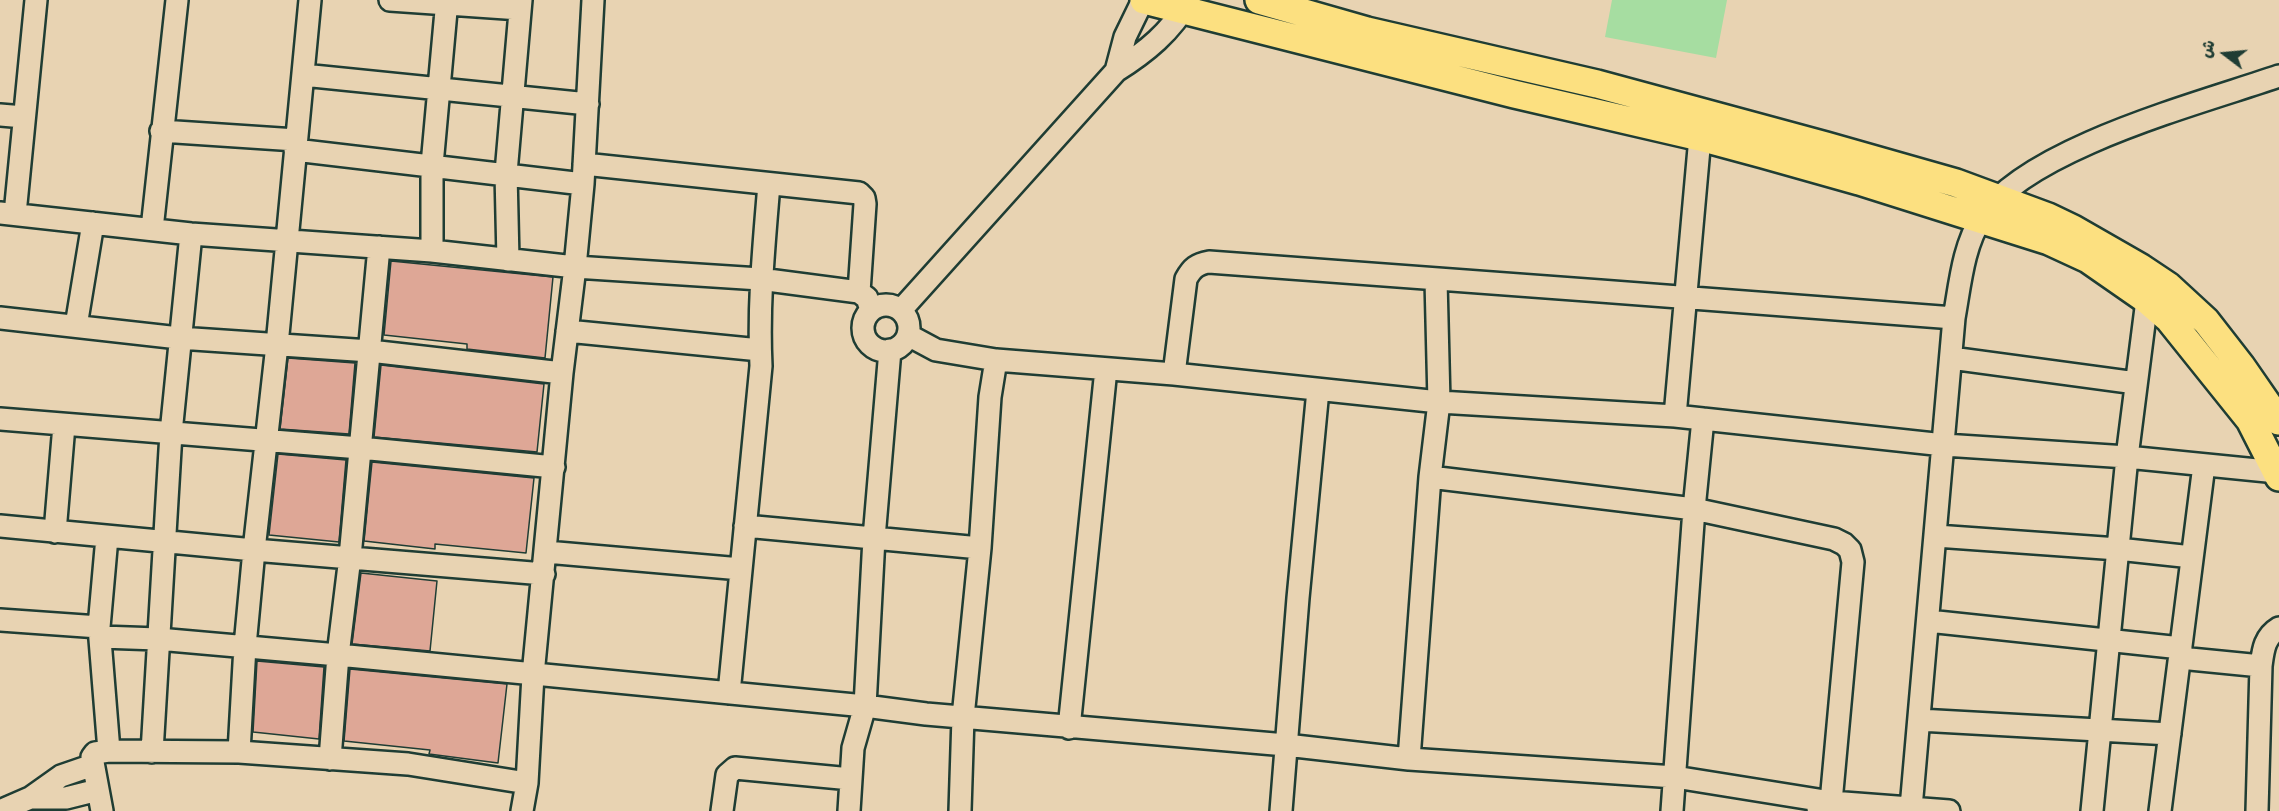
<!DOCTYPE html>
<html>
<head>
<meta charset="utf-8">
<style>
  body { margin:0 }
  #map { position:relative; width:2279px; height:811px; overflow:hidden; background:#e8d3b2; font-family:Caveat,"Playpen Sans Arabic",sans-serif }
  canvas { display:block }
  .north { position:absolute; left:2195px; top:24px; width:60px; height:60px; -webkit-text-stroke:4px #e8d3b2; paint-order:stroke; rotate:286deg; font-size:16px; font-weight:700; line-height:24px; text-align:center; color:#1f3d34 }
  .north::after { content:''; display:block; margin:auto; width:21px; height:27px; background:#1f3d34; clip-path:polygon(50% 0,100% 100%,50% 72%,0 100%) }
</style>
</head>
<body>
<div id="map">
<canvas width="2279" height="811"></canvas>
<div class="north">ش</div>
</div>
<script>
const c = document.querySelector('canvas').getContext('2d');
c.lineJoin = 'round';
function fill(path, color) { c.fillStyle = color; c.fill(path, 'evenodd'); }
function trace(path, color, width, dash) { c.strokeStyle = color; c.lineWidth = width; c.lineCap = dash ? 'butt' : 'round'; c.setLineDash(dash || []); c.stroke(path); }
fill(new Path2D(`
  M1612,0H1727L1716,58L1605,37Z`), '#a6dda1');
const building = new Path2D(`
  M391,261L553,277L545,358L467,349V344L384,335Z
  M288,358L355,363L349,434L280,429Z
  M381,365L544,384L537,452L374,437Z
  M278,454L346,460L339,542L269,535Z
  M372,462L534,478L526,553L435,544V549L364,541Z
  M361,573L437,581L430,651L352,644Z
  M257,661L324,667L319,739L253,732Z
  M350,669L507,684L498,763L429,754L430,750L344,741Z`);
fill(building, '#dea796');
trace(building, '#1f3d34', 1.5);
const minor = new Path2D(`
  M390,0L520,9
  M1116,71L1125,37L1143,0
  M303,75L588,104
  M0,115L24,117
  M161,131L296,140
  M295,150L583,184
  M584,164L859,193L864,198L865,204L859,292
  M0,213L191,234L432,251L575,267L760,279L859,292L867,298L871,310
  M15,214L36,0
  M152,229L177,0
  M432,251V165L447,0
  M508,260L506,173L521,0
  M863 328a23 23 0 1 1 46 0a23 23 0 1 1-46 0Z
  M901,310L1116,71C1146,52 1171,32 1189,0
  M0,318L179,338L370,351L562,373
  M76,326L93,223
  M567,331L760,350
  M908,335L936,350L996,360L1174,374L1439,402L1675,416L1944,445L2127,457L2277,472
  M1951,358L2136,383
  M1174,374L1186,279C1192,268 1197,264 1209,262C1457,282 1706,297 1954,318
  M1675,416L1700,137
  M0,419L360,448L554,467
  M0,526L254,550L544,574
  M745,526L980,548
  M55,532L64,425
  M1936,536L2118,549L2192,557
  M107,537L99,627L109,751
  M546,552L741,569
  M0,620L99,627
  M1928,621L2181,648
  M101,637L158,639L338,655L865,706L926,714L1286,745L1409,759L1675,777L1831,802L1853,562L1850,550L1844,544L1834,539L1694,509L1430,477
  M2180,658L2261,666
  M729,693L761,366C758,305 764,245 769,184
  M1919,720L2170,734
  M1069,728L1106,369
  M152,752L171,433L191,234
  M239,752L245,646L254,550L277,345L310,0
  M330,759L338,655L350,557L379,247
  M1409,759L1430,477L1439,402L1436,280
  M30,798H66L98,790
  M1818,808L1831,802L1949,811
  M0,811L30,798L61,776L93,765
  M102,811L92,757L95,753L109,751L239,752L408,764L527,783
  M522,811L527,783L533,675L562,373L575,267L583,184L593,0
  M722,811L727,775L735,768L851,779
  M849,811L853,748L865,706L874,538L890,350
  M960,811L963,717L980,548L990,397L996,360
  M1281,811L1298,598L1318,390
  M1672,811L1694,509L1703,419
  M1913,811L1911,808L1954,318C1960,285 1963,246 1982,217C2027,148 2201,103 2279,76
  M2092,811L2127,457L2147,300
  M2160,811L2204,465
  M2257,811L2261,666C2263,651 2264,637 2279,628`);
const major = new Path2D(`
  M1144,0L1514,94L1700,137L1763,154L1859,181L2049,241L2088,259L2147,300L2169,319L2250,420L2279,477
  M1259,0L1367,31L1597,84L1826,146L1956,183L2048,217L2073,229L2141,268L2168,286L2206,321L2241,366L2279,421`);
trace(minor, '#1f3d34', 26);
trace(major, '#1f3d34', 32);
trace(minor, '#e8d3b2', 21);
trace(major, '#fce080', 27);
</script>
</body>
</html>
